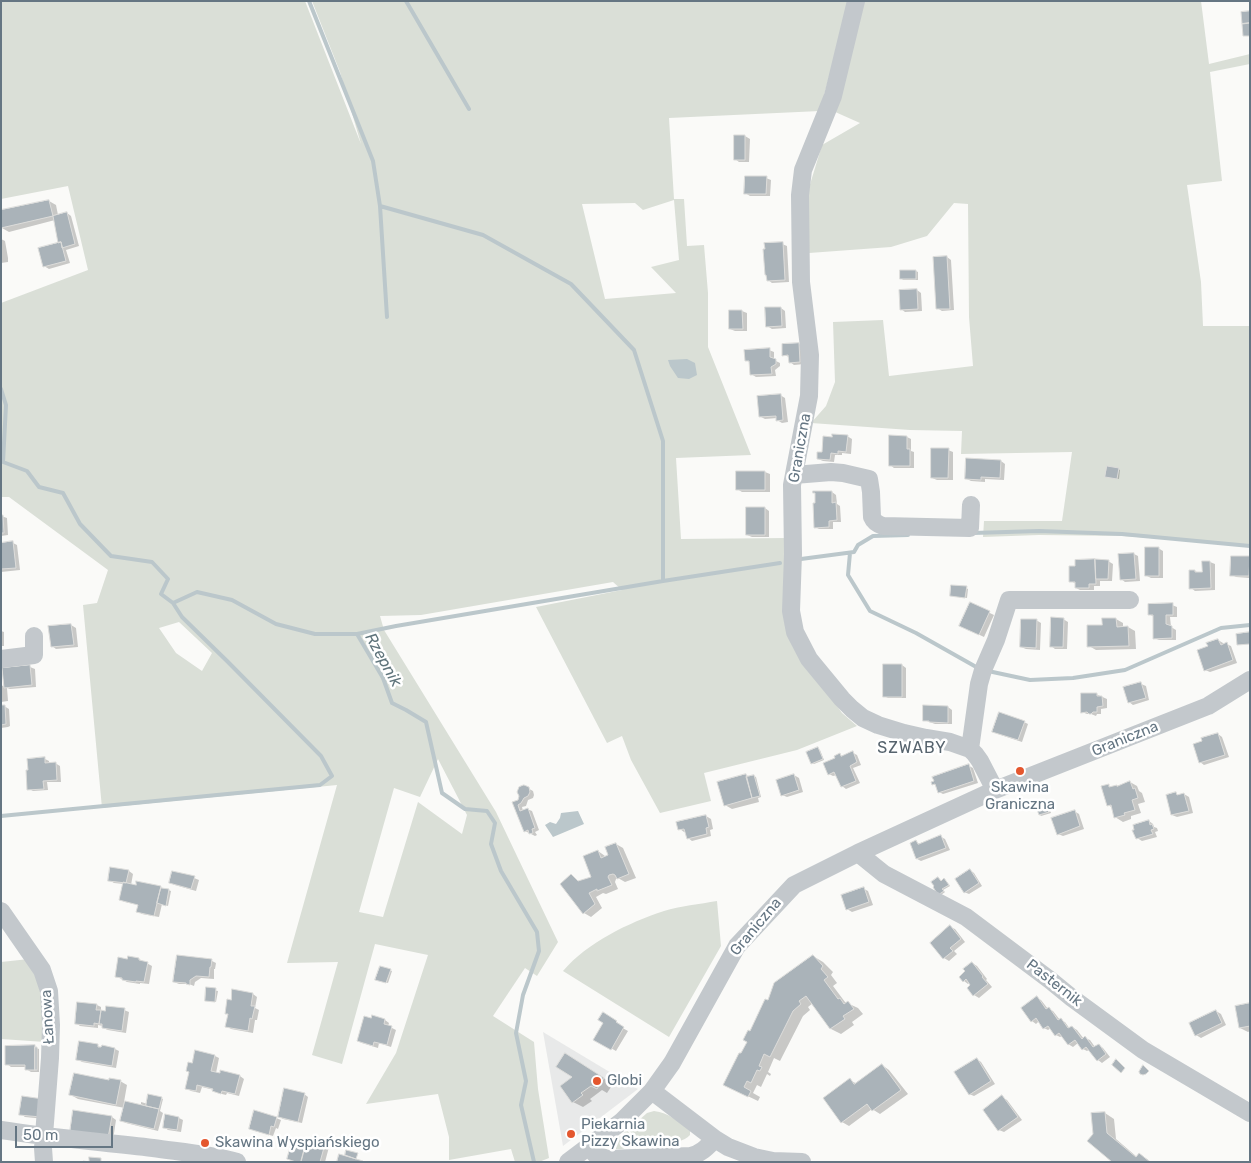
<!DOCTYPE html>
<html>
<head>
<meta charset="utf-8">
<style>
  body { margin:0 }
  #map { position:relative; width:1251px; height:1163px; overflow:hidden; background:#fafaf8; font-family:Rubik,sans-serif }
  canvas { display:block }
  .frame { position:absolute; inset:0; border:2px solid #657683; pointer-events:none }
  .scale { position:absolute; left:15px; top:1126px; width:98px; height:22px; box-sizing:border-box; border:2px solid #657683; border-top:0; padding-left:6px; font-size:15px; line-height:18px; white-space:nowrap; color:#657683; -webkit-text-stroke:4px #fff; paint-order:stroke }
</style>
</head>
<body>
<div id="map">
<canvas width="1251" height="1163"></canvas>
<div class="frame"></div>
<div class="scale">50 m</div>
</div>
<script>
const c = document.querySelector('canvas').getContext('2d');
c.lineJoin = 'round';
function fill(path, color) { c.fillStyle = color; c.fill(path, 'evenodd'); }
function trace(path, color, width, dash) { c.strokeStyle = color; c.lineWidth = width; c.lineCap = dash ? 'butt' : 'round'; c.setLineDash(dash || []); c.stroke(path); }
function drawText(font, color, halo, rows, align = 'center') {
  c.font = font + ' Rubik,sans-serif'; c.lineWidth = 5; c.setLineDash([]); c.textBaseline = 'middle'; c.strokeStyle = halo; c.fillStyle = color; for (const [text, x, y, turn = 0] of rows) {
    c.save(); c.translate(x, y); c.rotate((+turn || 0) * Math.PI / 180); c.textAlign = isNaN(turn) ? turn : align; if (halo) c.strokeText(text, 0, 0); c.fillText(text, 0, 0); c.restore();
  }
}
fill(new Path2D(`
  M543,1032L638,1089L563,1146Z`), '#e8e9e9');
fill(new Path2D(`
  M1,1H305L361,144L340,72L312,1H849L820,111L669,118L674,199H684L687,246L704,245L708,293V347L751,455L676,458L681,539L786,538L805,661L842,713L857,726L797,750L704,773L711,801L660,813L631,760L622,736L607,743L536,607L622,590L613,582L421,615L380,616L384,630L496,812L558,942L537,976L525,968L493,1016L534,1042L538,1089L549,1158L539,1162H515L511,1149L449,1160V1137L438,1094L366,1104L396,1053L428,955L375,944L342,1064L312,1055L338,962L287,963L337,785L102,808L83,605L97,603L108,570L9,497H1V303L88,270L68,186L1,199ZM674,200L679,260L651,267L676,293L605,299L582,204L635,203L643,210ZM179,622L212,653L202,671L176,653L159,628ZM438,759L467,815L462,834L418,802L383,917L359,912L394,788L420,797Z
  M862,1H1201L1209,64L1250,54V64L1210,72L1222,181L1187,185L1201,282L1203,326H1250V545L1122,536L1039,535L983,537L984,521H1062L1072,452L961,454L962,431L910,430L811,423L826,406L835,382L833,322L883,320L889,376L973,366L969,317L968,204L954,203L927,236L891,247L809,253L808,191L822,145L860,123L833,111Z
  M717,901L721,946L669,1037L563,971C588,942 628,923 664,911C680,906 700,904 717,901Z
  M29,959L37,979L42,999L45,1042L1,1039V962Z
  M654,1111C669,1113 678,1121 690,1130V1135C684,1142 674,1142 666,1142L665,1139L636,1141L629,1129L647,1113Z
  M627,1130L636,1144L622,1149H616V1140Z`), '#dadfd7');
fill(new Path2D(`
  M687,359L695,363L697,375L689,379L678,378L670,366L668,360Z
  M578,811L584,824L553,837L545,825L550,822L556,824L560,818L561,813Z`), '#bbc7cb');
fill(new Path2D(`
  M735,136H745L750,139L749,162H739L735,159Z
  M766,178L771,180L770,196H750L745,193Z
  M49,201L56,205L58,215L67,213L71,216L79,246L66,250L70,263L49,269L44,266L60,243L55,220L9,232L2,228Z
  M1,239L5,241L8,258V262L1,263Z
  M782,244L787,246L789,282L772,283L768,280Z
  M947,257L951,260L954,310L942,311L937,308Z
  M916,271L918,272V280H903L901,278Z
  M917,290L921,293L922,311L905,312L901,309Z
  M781,308L785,311L786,328L772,329L767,326Z
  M730,311H742L747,313V331H735L730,329Z
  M799,344L804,347V364L794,365L790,362V357L783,355Z
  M769,350L774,352V360L780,363V366L775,370L776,376L756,377L751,374V363L746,360Z
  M780,395L785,398L788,422L782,423L777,420V418L765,419L761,417Z
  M847,436L852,439L851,454L842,453V455H835L834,462L823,461L818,459L823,454L833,438Z
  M907,437L911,439V451L914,452V468H894L890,465Z
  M948,450L953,452V480H937L932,478Z
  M1001,461L1005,464L1004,480L985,479V482L971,481L967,479Z
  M1118,469L1120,470L1119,479L1108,477Z
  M737,472H765L770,474V492H742L737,489Z
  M832,492L836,495L837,504L840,506L841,522H833V529H819L815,527L816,504Z
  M765,508L769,511V537H752L747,535Z
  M1,516L7,518L8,535L1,536Z
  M13,543L17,545L20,570L1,572V544Z
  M1158,548L1163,551V578H1151L1147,576Z
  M1134,554L1138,556L1140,581L1125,582L1121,579Z
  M1250,557V578L1236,577L1232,575Z
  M1076,561H1108L1113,564L1112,581H1100V586H1094V590H1080L1076,588V584L1071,581L1076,568Z
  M1203,562H1210L1215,564V590L1195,591L1191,588L1195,571L1199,573H1203Z
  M966,588L968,589L967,598L953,596Z
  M971,604L994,615L984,637L965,628Z
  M1172,605L1177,607V617H1170L1171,627L1176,630V640H1159L1154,638V617L1149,614Z
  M1063,619L1068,622L1067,649H1055L1051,646Z
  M1116,619L1123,623V628L1128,627L1135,631L1136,649L1096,650L1089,646L1103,626Z
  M1036,620L1041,623L1040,650L1026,649L1021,647Z
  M71,625L76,628L78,647L56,649L52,646Z
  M1,631L4,632V646H1Z
  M1218,640L1223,643L1224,645L1226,644L1231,646L1237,663L1210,672L1205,670L1209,647Z
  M902,665L906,668V698H888L884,696Z
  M30,667L35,669L36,687L10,689L7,688L8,701L1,702V685L5,687Z
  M1141,684L1146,686L1149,700L1133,705L1129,702Z
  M1096,694L1107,699V708L1101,709V714H1097L1096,716L1091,714H1087L1082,712Z
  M1,706H4L9,709L10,726L8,727L1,728Z
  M948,707L952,710V724H935L924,720Z
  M1024,722L1028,724L1022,742L998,734Z
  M1218,734L1222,737L1229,757L1204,765L1200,762Z
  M818,749L820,750L824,760L814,764L812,763Z
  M853,753L857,755L861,765L853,768L860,783L846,789L842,786L837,775L833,776L829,774L836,759L840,755L843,757Z
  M45,759L49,761V764L55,763L60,766L61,782H47L48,790L33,791L29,789Z
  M969,766L973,768L978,783L943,794L939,792L937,786L933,784L935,782Z
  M746,775L750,777L754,776L756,777L761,797L758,798L759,802L732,809L725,805Z
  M794,775L799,778L803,792L787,797L782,795Z
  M1130,782L1137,786L1139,791L1142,793L1145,802L1138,804L1141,813L1131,816V819L1123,822L1115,817L1113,808L1108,805L1109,786L1112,788L1119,787Z
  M524,786L533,791L534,795L533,798L528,800L526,806L522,807L523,811L527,809L532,811L539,830L535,832L537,835L535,836L525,831L514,803L519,801Z
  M1176,794L1179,796L1184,794L1189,797L1193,813L1177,817L1172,815Z
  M1046,802L1048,803L1051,813L1041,816L1040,815Z
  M1074,811L1079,814L1084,829L1063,836L1058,834Z
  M706,816L711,819L713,829L710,830L711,836L692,841L688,838L686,831L684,832L680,829Z
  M1149,821L1153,824L1154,827L1157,828L1158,831L1155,832L1157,837L1142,841L1137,838Z
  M941,837L945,839L950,850L921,861L917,859L916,842L921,845Z
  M616,844L623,848L636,878L625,882L618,878L616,879L615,882L618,889L606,894L603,893L596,897L602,908L591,917L584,913L571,876L580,882L593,877L598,851L605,856L606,858L610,856Z
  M111,868L129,871L133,874L131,885L160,887L171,891L168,906L162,904L159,917L142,914L138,911L139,905L125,902L120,900L124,884L114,883L109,880Z
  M970,870L974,873L982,886L969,894L964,892Z
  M194,878L199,880L196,891L175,885L170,883Z
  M940,880L942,882L944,880L946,881L950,886L943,890L945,892L941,895L939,894Z
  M864,889L868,891L873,905L852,912L847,909Z
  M950,927L955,929L965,942L954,951L957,954L949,961L944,958L932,943Z
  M813,956L823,962L833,972L831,975L837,983L833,986L845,1002L858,1008L863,1014L852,1022L854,1025L841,1034L831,1029L813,1003L808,1007L810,1010L803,1016L780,1061L774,1058L768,1072L771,1074L770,1076L767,1074L761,1087L757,1085L753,1093L760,1097L758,1101L735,1090L742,1055L748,1042L750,1033L768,1002Z
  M139,959L152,966L149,984L140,983V984L127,982L116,976L128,960Z
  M212,961L216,963L215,969H214V979L201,978L195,982L194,986L189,984H179L174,982Z
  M972,963L977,966L987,979L986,980L992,987L979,998L974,995L972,985L970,982L968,984L964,981Z
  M390,970L392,971L388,983L379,980Z
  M207,989L218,991L216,1002L206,1000Z
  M253,994L257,997L255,1008L259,1010L257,1020H255L253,1033L231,1029L227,1026L229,1015L226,1013L232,1001Z
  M1037,998L1041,1000L1048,1009H1049L1053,1011L1060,1020L1065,1022L1070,1029L1072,1027L1077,1030L1084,1039L1085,1038L1090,1040L1095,1047L1099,1045L1103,1048L1110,1057L1102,1063L1098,1060L1090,1049L1087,1051L1083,1049L1078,1043L1073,1047L1068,1044L1062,1036L1060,1037L1056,1035L1051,1028L1048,1030L1044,1028L1039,1021L1036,1024L1032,1021Z
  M1250,1004V1031L1248,1032L1240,1028Z
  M97,1005L101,1007V1012L124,1010L129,1012L126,1033L108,1030L103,1028V1026L98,1025V1028L80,1026L76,1023Z
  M1216,1011L1221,1014L1226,1025L1201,1038L1196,1035Z
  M603,1014L620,1024L619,1026L628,1031L616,1051L595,1039L605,1023Z
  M385,1020L389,1023L388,1026L396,1030L391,1047L379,1043L378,1048L362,1043L358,1041Z
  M98,1046L102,1048L103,1047L115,1049L119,1051L116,1068L82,1062L78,1059Z
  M34,1047L39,1049V1072H31L26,1069V1067H11L7,1064Z
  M196,1051L215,1056L219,1058L216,1073L240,1076L244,1079L239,1096L227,1093L226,1095L218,1093L214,1091V1090L202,1087L200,1093L191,1091L186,1088Z
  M977,1059L981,1062L995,1084L974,1096L969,1094Z
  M575,1060L613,1084L607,1093L602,1090L590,1099L592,1101L583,1107L573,1102Z
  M882,1065L889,1070L908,1094L880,1114L872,1109L849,1126L842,1122L850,1080L857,1084Z
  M120,1081L127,1085L124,1102L146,1107L141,1104V1102L148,1104L161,1098L163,1099L160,1111L163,1113L158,1131L126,1123L122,1121L125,1108L78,1099L71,1095L110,1082Z
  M304,1094L308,1097L302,1123L283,1119L279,1116Z
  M1002,1097L1007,1100L1022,1120L1004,1132L999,1130Z
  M47,1103L45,1119L25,1117L21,1114Z
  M1105,1113L1114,1119L1116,1139L1137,1157L1140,1154L1151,1162H1114L1089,1141Z
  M112,1117L116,1120L113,1140L76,1134Z
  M179,1118L183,1120L181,1132L168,1130L164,1127Z
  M276,1118L281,1120L278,1129L276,1128L273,1136L255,1131L250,1129Z
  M294,1140L307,1144L318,1145L319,1141L325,1144L329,1147L325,1162H295L289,1159Z`), '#0003');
trace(new Path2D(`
  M309,1L373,161L380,206L387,317
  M406,1L469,109
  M380,206L483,235L571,284L634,350L663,441V581
  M1,389L6,405L3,462L27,471L39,487L63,493L80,524L111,556L152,562L168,579L161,594L173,603L197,592L232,600L276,624L315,634H357L383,678L392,703L406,710L426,722L442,793L465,809L487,811L495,823L491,844L501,871L537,932L539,951L523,995L516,1033L526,1081L521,1105L534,1162
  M973,533L1039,531L1122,534L1250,546
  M850,553L848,575L870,611L916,633L978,668
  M801,559L854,552L858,545L873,536L908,535
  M357,634L396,626L663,581L780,563
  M988,671L1030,680L1073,678L1125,670L1221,628L1250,625
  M1,816L320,785L332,776L321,756L227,661L182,617L173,603`), '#bbc7cb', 4);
const building = new Path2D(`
  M1250,11V23L1242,24L1241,12Z
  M1250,23V36H1243L1242,24Z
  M734,135H745V160H734Z
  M745,176H767L766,194H744Z
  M49,200L53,216L1,228V210Z
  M67,212L75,244L62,248L61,242L58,243L53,216Z
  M61,242L66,261L43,267L38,248Z
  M783,242L785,280L767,281L766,275H765L763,249H765L764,243Z
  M947,256L950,309H936L933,257Z
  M900,270H916V279H900Z
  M917,289L918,309L900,310L899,290Z
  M765,307H781L782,326L766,327Z
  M729,310H742L743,329H729Z
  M799,343L800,362L789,363L788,355L782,356V344Z
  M770,348V357L776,359V364L771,367L772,374L750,375L749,361H745L744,350Z
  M781,394L783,420L776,421V416L759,417L757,396Z
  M832,434L848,435L846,452L838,451V454L831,453L830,460L817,459V452H822L823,436L832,437Z
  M889,435L907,436V449H910V466H889Z
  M931,448H949L948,478H931Z
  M966,458L1001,460L1000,478L981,477V480L965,479Z
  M1107,466L1119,468L1117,479L1105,477Z
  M736,471H765V490H736Z
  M813,491H832V503L836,502L837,520L829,521V527L814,528L813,503H815V493H813Z
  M746,507H765V535H746Z
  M1,515H3L4,533H1Z
  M13,541L16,568L1,569V543Z
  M1145,547H1159V576H1145Z
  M1134,553L1136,579L1120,580L1118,554Z
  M1231,556H1250L1249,576H1230Z
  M1095,559L1096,584H1089V588H1075V582H1069V566H1075V560Z
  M1095,559L1109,560L1108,579H1096Z
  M1202,561H1210L1211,588L1189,589V570H1195V572H1202Z
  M951,585L967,586L965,598L950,596Z
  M970,602L990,611L979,635L959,626Z
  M1173,603V615H1166V624L1172,626V638L1153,639V615H1148V604Z
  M1051,617L1064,618L1063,647H1050Z
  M1102,618H1116L1117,627L1128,626L1129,646L1087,647V625H1102Z
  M1021,619H1037L1036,648L1020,647Z
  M71,624L74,645L51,647L48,626Z
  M1250,632V644L1237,645L1236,634Z
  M1218,639L1221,645L1227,642L1233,660L1204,671L1197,650L1208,646L1206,643Z
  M883,664H902V697H883Z
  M30,665L32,685L4,688L2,668Z
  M1141,682L1146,698L1128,703L1123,687Z
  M1081,693H1097V696H1102L1103,706L1097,707V712H1093L1091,714H1089L1087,712L1081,713Z
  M1,705H5L6,724L1,725Z
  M923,705L948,706V723L929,722V721H923Z
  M999,712L1025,721L1018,740L992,732Z
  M1218,733L1225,755L1199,763L1193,744L1202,741L1201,738Z
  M818,747L823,759L811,764L806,752Z
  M853,751L857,762L850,766L856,781L841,787L834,772L828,775L823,763L835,758L834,756L840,753L841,756Z
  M45,757V763L56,762L57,780L43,781L44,789L27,790L26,770H28L27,759Z
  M969,764L974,781L938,793L935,784L932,785L931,782L934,781L932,777Z
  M746,774L752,798L724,806L717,782Z
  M794,774L799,790L781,796L776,780Z
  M754,775L760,796L752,798L746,777Z
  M1130,781L1133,789L1135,788L1138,798L1132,800L1135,810L1124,813L1125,815L1114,818L1111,805L1107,806L1101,786L1109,784V787L1117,785V786Z
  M524,785L529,787L530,792L528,796L524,798L521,803L518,805L520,811L528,808L535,828L532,829L533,833L529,834L528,830L524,832L512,802L518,800L519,796L517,792L519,787Z
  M1176,792L1177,795L1184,793L1189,811L1171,815L1166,795Z
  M1046,801L1049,812L1039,815L1035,804Z
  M1075,810L1080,826L1057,835L1051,818Z
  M706,815L709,827L706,828L707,834L687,839L684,829L678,830L676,822Z
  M1149,820L1150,825L1152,824L1154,829L1151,830L1153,834L1136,839L1132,830H1134L1133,825Z
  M941,835L946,848L916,859L910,843L916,840L918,844Z
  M616,843L629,874L617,879L615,875L613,874L609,875L608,877L612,885L597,891V889L589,893L595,904L583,914L560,884L571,874L578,881L591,877L583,856L598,850L601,858L608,855L605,847Z
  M110,867L129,870L126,883L108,881Z
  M970,869L979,883L964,893L955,879Z
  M172,871L195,876L191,889L169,883Z
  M938,877L941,881L944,878L949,885L942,889L944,891L938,895L933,887L934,886L931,882Z
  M136,881L161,886L154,916L136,912L138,905L119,900L123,882L136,885Z
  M864,887L869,902L846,910L841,895Z
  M161,888L169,889L166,906L157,903Z
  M950,925L961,939L950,948L953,951L943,959L930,943Z
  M177,955L212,959L211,967H210L209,977L196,976L190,980V985L186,984V983L173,982Z
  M813,955L823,966L821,969L828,977L824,980L838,999L840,998L844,1004L848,1001L854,1009L843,1016L845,1019L830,1029L806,996L799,1001L801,1004L793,1011L770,1057L764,1054L759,1066L762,1067L760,1071L757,1070L751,1083L747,1081L744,1087L751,1091L748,1097L723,1085L739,1053H741L747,1042L743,1040L748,1030L750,1031L765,999L768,1000L774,983Z
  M128,956L139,958V960L148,962L144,982L136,981V982L122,980V978L115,977L118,957L127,959Z
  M972,962L983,976L982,977L988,984L973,996L967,988L970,985L966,979L963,982L959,977L965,971L963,969Z
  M380,966L391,969L386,983L375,980Z
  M206,987L216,988L215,1002L205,1001Z
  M232,989L253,993L251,1006H255L252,1019L250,1018L248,1031L225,1027L228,1014H225L227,999L231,1000Z
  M1037,996L1046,1009L1049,1007L1058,1020L1061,1018L1068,1028L1072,1026L1082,1039L1085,1036L1093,1047L1099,1044L1106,1054L1097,1061L1086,1047L1082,1050L1075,1040L1068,1045L1059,1033L1055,1036L1048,1026L1043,1029L1036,1018L1031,1022L1021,1008Z
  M77,1002L97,1004L96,1010H101L99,1024L94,1023V1026L75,1024Z
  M1250,1003V1026L1239,1028L1235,1006Z
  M106,1006L125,1008L122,1031L102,1028V1024H99L101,1010L105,1011Z
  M1216,1010L1222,1023L1195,1036L1189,1023Z
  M603,1012L617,1021L616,1022L624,1027L611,1050L593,1040L603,1023L598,1020Z
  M372,1015L385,1019L384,1024L392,1026L387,1045L374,1042L373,1046L357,1041L364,1016L371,1018Z
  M79,1041L98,1044V1047H101L102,1045L115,1048L112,1066L76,1060Z
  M35,1045V1070H25V1065H5V1046Z
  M35,1047H37V1070H35Z
  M195,1050L215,1055L211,1071L220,1073V1070L240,1075L235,1094L222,1091L221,1094L212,1091L213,1089L197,1085L196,1091L185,1089L189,1072L186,1071L188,1062L192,1063Z
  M565,1053L604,1078L597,1089L591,1086L581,1093L583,1095L572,1103L560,1086L572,1077L556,1067Z
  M977,1058L991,1081L969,1095L954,1072Z
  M1116,1059L1125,1068L1121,1073L1112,1065Z
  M882,1064L901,1090L872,1111L867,1104L841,1123L823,1098L850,1078L854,1084Z
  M1143,1065L1149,1071L1146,1074L1143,1075L1140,1074L1139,1072Z
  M74,1073L109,1080V1078L121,1080L116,1105L69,1095Z
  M284,1088L305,1093L298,1122L278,1117Z
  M148,1094L162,1097L159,1109L146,1106Z
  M1002,1095L1018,1117L998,1131L983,1110Z
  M22,1096L43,1099L41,1117L19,1115Z
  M125,1101L159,1109L154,1129L120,1121Z
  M73,1110L112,1116L108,1138L70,1132Z
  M254,1110L277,1117L274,1127L271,1126L269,1135L249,1129Z
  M1105,1112L1107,1133L1136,1157L1139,1153L1150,1162H1112L1087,1141L1093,1134L1091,1113Z
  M165,1114L179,1117L177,1130L163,1128Z
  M293,1139L306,1143L301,1162H296L287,1159Z
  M307,1140L317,1143L318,1140L321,1141L320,1142L325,1144L320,1162H301Z
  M346,1150L358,1153L356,1159L345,1155Z
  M339,1154L363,1161V1162H337Z
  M89,1157L101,1158V1162H83V1161L89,1162Z`);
fill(building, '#aab3b9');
trace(building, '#dcdcda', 1);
trace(new Path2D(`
  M856,1L833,96L803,170L800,195L801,282L810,355L809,396L796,464L792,485L793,554L791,611L795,632L809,659L842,699L852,709L863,718L878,725L904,733L926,738L950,742L970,749L975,754L980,761L995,790
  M794,475L831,472L843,473L869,479L871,492L872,517C874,522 877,524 883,526L970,528L971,505
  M1,659L34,655V636
  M970,749L979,684L983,670L996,640L1009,600H1130
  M858,853L884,874L966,917L1050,980L1072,998L1143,1050L1250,1113
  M1,911L42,970L49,991L51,1025L50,1058L43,1148L44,1162
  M652,1091L715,1139L728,1147L754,1157L773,1161L802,1162
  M1,1130C52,1138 103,1142 153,1148C181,1152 209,1154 237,1162
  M589,1147L595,1154L607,1159L691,1156C702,1153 707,1147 715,1139
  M568,1162L621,1122L652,1091L672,1063L737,946L794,885L858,853L995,790L1208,706L1250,680`), '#c3c8cc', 18);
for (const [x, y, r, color] of [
  [1020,771,5,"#e4572e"],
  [597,1081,5,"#e4572e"],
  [571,1134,5,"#e4572e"],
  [205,1143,5,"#e4572e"]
]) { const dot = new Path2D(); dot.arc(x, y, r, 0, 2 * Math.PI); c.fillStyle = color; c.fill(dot); trace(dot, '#fff', 2); }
drawText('15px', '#657683', '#fff', [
  ["Graniczna",800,448,-80],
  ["Graniczna",1125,739,-22],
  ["Graniczna",756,927,-50],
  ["Pasternik",1054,983,38],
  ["Łanowa",48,1017,-93]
]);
drawText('15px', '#657683', '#fff', [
  ["Skawina",1020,788,"center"],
  ["Graniczna",1020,805,"center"],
  ["Globi",607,1081],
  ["Piekarnia",581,1125],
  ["Pizzy Skawina",581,1142],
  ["Skawina Wyspiańskiego",215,1143]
], 'left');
drawText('italic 16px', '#60757c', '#fff', [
  ["Rzepnik",383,660,61]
]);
c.letterSpacing = '1px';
drawText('16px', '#57646e', '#fff', [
  ["SZWABY",912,748]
]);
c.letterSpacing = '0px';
</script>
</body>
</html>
